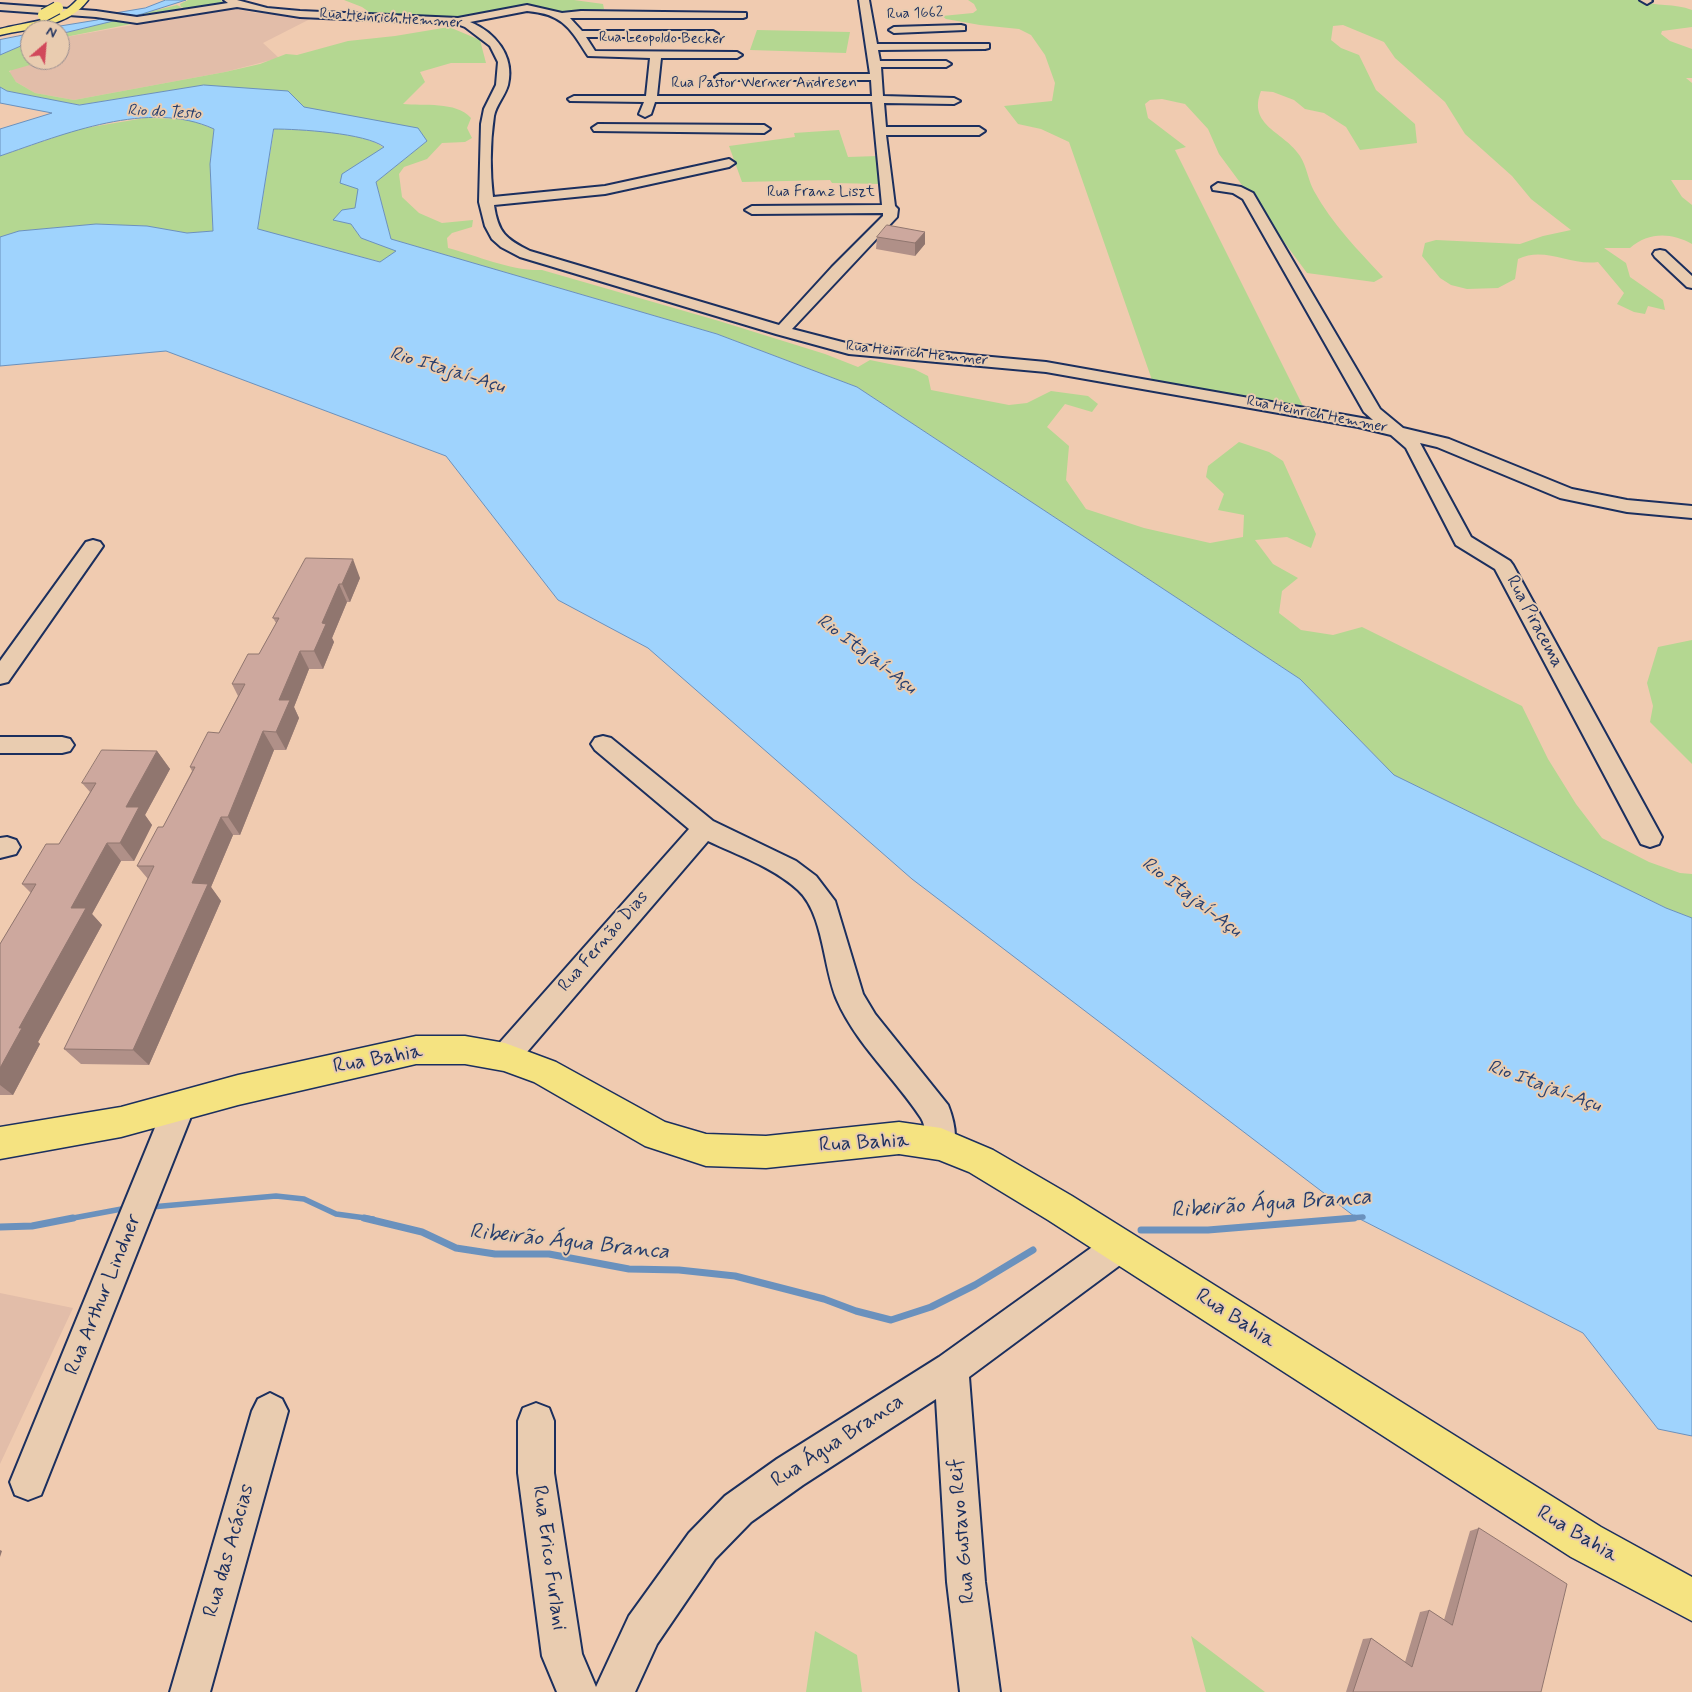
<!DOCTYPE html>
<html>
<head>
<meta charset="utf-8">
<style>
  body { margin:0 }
  #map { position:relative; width:1692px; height:1692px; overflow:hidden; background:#f0cbb0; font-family:Mynerve,sans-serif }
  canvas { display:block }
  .north { position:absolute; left:20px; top:20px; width:50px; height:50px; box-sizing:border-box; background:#e9ccb0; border:1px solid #978d8f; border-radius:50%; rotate:27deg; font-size:14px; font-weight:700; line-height:20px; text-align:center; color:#1b2f5e }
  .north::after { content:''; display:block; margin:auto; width:18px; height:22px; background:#d1495b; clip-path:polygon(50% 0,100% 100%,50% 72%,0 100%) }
</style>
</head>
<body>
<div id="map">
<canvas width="1692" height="1692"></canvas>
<div class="north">N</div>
</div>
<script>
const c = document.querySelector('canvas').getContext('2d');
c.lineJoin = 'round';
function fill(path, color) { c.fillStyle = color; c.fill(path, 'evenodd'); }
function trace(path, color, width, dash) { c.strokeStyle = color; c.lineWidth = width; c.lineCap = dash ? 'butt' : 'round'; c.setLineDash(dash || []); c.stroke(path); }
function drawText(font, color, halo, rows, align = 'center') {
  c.font = font + ' Mynerve,sans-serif'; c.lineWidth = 4; c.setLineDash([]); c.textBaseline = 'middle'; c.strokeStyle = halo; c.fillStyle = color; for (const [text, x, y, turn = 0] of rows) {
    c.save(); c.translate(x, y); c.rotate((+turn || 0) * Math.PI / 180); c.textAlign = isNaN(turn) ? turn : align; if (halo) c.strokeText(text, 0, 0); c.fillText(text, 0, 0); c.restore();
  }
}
fill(new Path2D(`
  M230,8L256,13L316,16L263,43L279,58L225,72L74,100L35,93L16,82L9,73L12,69L24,66L47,60H60V38Z
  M0,1293L73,1308L0,1464Z`), '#e2bda9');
fill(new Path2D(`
  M188,0H221L225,5L186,11L182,7L175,10L128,19L136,23L60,38V34L65,33L177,5L181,7L180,4Z
  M344,0H574L603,4L604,9L590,12L559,13L529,6L452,18L373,15L362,7Z
  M968,0H1638C1656,7 1674,3 1692,10V27L1662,31L1661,34L1670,41L1692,49V78H1686L1692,83V180H1671L1682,197L1692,205V244C1671,232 1648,232 1630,248H1604L1626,263L1630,277L1663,300L1665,310L1648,306L1645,314L1634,312L1617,304L1624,293L1598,262C1570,266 1545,246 1518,259L1515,279L1498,288L1467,289L1451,285L1440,278L1422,256L1425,243L1436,240L1520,244L1543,236L1571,230L1531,199L1512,176L1465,134L1445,102L1395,58L1384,42L1343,25L1333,26L1331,40L1341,48L1359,55L1376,90L1415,124L1417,143L1360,150L1346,127L1324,113L1305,109L1294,100L1273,92L1261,91C1247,126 1285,132 1300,156C1307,167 1308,180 1314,191C1332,224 1358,250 1383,277L1374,282L1307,273L1219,154L1208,129L1185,104L1162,99L1150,100L1145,104L1148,118L1186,147L1175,150L1303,406L1152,380L1069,142L1041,129L1018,124L1004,106L1052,101L1055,83L1045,55L1031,35L1019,29L980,25L946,19L942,16L973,13L977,10L974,4Z
  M449,27L480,40L486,63H451L420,72L425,82L403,104C423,106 456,101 471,118L467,128L472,138L465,142L442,143L427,159L404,167L399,174L402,197L419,213L442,223L473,220L472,227L452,233L447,238L448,248C479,256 510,271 542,270L719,321L825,354L858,367L870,360L914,369L928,376L931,390L1009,405L1027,403L1051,391L1088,396L1098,404L1092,412L1065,404L1047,427L1069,446L1066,480L1086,509L1144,528L1210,543L1243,537L1244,515L1218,510L1224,494L1206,477L1208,466L1239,442L1269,452L1283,461L1316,534L1311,548L1287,537L1255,540L1273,564L1298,578L1282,591L1279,613L1301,630L1333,635L1362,627L1522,706L1548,759L1576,804L1602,838L1649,862L1680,873L1692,874V918L1666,908L1394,775L1300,679L857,387L717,334L391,239L376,182L427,141L337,115L204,85L79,105L7,91L0,87V55L30,42V60H47L9,71L16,82L35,93L74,100L225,72L260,64L286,54L297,55L348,41L395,36Z
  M757,30L850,32L846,53L750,50Z
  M145,118L188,119L214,129L210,164L213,231L187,233L146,226L96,224L20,231L0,237V156L79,129Z
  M274,129C299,129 366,132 384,148L368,159L355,208L342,211L334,220L351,224L361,238L397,251L381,262L257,229Z
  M839,130L848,157L878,156L883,184L832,183L830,180L742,182L729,146L795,137L794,133Z
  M1692,640V764L1650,722L1653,706L1647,683L1658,647Z
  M815,1631L857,1655L862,1692H806Z
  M1191,1636L1265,1692H1206Z`), '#b4d791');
const water = new Path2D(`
  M166,0H186L142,14L60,34V30H48L54,27L97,20L115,13L145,8Z
  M30,34V42L0,55V40Z
  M204,85L288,91L304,107L418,128L427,141L376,182L391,239L717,334L857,387L1300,679L1394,775L1666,908L1692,918V1436L1658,1429L1583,1333L1354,1216L912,879L648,648L558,600L446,456L166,351L0,366V237L19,231L96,224L147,226L187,233L213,231L210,164L214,129C149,99 64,134 0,156V129L52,113L0,103V87L7,91L79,105ZM274,129C298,129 366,133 384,147L342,174L340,183L358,189L355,208L342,210L333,220L351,224L361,238L396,251L380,262L258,229Z`);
fill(water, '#9fd3fd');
trace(water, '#6a91bd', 1);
trace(new Path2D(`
  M151,1207L276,1196L304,1199L336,1214L373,1219
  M68,1219L127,1208
  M1339,1219L1363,1217`), '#6a91bd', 5.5);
trace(new Path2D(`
  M364,1218L422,1232L456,1248L495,1254H549L629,1269L679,1270L735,1276L824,1299L856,1311L891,1320L931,1307L975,1285L1033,1250
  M0,1227L32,1226L73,1218
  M1141,1230H1208L1354,1218`), '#6a91bd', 7);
const minor = new Path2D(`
  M224,0H237L267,8L300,11L458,18L527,5L562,13L581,11L746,13V17L743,18H570L582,31H713L718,34L713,37H586L595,51L737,52L742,55L737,58H661L657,96H872L871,80H720L715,77L720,74H870L859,0H869L877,44H989V48L985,49L878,50L880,61H946L951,64L946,67H881L883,96L954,98L960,101L954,104L884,103L886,127H979L985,131L979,135H886L895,206L898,209L897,217L792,329L850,344L1046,362L1373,420L1364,412L1243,199L1233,193L1213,190L1212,187L1218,183L1241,187L1253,193L1380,409L1403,428L1449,439L1572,489L1627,500L1692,506V518L1627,512L1560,498L1437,447L1420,443L1471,537L1510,561L1513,565L1662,837L1659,844L1650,847L1641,844L1495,569L1456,545L1406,448L1391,435L1358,427L1046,372L849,354L776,334L520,257L501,247L492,239L485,226L479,202L481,124L484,109L496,85L498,62L490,46L465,27L457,24L438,23L300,17L237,7L137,23L96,17L0,10V4L96,11L137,17L228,3ZM527,11C563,14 570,28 588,56L650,58L646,96H574L568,99L570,101L644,102L639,114L645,117L651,114L655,102H872L882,205L752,206L745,210L752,214L883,213V216L832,267L779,325L530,251C506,239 498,233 494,205L605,194L729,167L735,163L729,159L605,186L493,197C490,171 490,143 494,116C496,105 505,96 508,85C515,56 495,32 470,22Z
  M1640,0H1651L1652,1L1647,4Z
  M961,25L965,26V30L894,33L889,30L894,27Z
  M598,124L764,125L770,129L764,133L594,131L592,128Z
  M1660,250L1665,251L1692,276V288L1687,287L1655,257L1653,254L1655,251Z
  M93,540L100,542L103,546L8,682L0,684V661L86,542Z
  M603,736L611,738L713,821L796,861L816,876L835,901L863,994L875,1014L948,1105C954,1120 958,1139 952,1154L941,1158L930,1154C925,1143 927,1127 921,1118C895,1078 856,1044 837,1000C823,968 824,914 798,890C773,867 737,855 708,841L515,1066L505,1070L495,1066L491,1057L495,1048L689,829L595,750L591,744L595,738Z
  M0,737H62L70,739L74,745L70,751L62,753H0Z
  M7,837L16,840L20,847L16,854L0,858V838Z
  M178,1094L189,1098L193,1108L190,1119L41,1495L28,1500L15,1495L10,1482L163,1108L167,1098Z
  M1120,1230L1131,1235L1136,1246L1131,1257L969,1377L985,1582L1000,1692H960L947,1582L936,1399L803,1485L751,1522L715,1559L657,1644L635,1692H557L542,1656L518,1473V1421L523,1408L536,1403L549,1408L554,1421V1473L582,1654L596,1687L629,1616L689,1533L725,1496L777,1459L939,1357L1109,1235Z
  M270,1393L282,1399L288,1411L210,1692H170L252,1411L258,1399Z`);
const major = new Path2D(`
  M77,0H88C68,27 31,28 0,35V29C26,22 58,22 77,0Z
  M416,1036H465L505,1043L556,1062L665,1122L706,1134L766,1136L899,1122L941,1128L993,1150L1072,1196L1601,1527L1692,1577V1621L1571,1557L1048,1220L969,1172L939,1160L899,1154L766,1168L706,1166L645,1146L534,1082L504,1071L465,1064H416L238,1105L121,1137L0,1159V1127L121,1107L238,1075Z`);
trace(minor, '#1b2f5e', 4);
trace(major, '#1b2f5e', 3);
fill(minor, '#e9ccb0');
fill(major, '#f5e381');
const majorBridge = new Path2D(`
  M44,15L57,8`);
trace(majorBridge, '#1b2f5e', 14, []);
trace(majorBridge, '#f5e381', 12);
fill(new Path2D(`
  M925,232V244L915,256L876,249L877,237Z
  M306,558L360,578L350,602H347L332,638L334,642L323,669H309L294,707L299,718L286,750H274L240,835H233L211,887L221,901L149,1065L81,1064L64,1049L148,879L137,866L163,827L192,771L190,767L219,733L238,696L232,684L259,654L276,623L273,618Z
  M157,751L170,769L145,815L152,825L134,861H121L92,914L102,925L38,1042L40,1044L13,1095H0V944L31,893L22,884L59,844L90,792L82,783Z
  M1479,1528L1541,1692H1346L1363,1639L1371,1638L1405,1662L1420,1612L1429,1610L1444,1620L1470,1531Z`), '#b09088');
fill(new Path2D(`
  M925,232V244L915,256V243Z
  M353,559L360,578L350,602L342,584Z
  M339,584L347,602L332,638L334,642L323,669L314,651L322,623Z
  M300,651L309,669L294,707L299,718L286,750L276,732L279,700Z
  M263,731L274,750L240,835L228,817Z
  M157,751L170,769L145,815L152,825L134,861L120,843L126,807Z
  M221,817L233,835L211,887L221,901L149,1065L133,1050L192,883Z
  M107,843L121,861L92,914L102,925L38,1042L40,1044L13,1095L0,1085V1068L19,1028L71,908Z
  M0,1550L2,1551L0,1557Z`), '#90766f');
const building = new Path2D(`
  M887,225L925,232L915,243L877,237Z
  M306,558L353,559L342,584H339L322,623L326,624L314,651H300L279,700H290L276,732L263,731L228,817H221L192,883L208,884L133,1050L64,1049L154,866H137L158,827H163L195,767H190L208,732L219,733L245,684H232L248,654H259L279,618H273Z
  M102,750L157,751L126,807H139L120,843H107L71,908H86L19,1028H22L0,1068V944L36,884H22L46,844H59L96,783H82Z
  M1479,1528L1567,1584L1541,1692H1353L1371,1638L1412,1667L1429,1610L1452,1625Z`);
fill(building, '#cda89e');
trace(building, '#90766f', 1);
drawText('15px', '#1b2f5e', '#e9ccb0', [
  ["Rua 1662",915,14,-2],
  ["Rua Heinrich Hemmer",391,19,4],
  ["Rua Leopoldo Becker",662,39,1],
  ["Rua Pastor Werner Andresen",764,84],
  ["Rua Franz Liszt",821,193],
  ["Rua Heinrich Hemmer",917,354,6],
  ["Rua Heinrich Hemmer",1317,415,11]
]);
drawText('italic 16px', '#283f6e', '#e9ccb0', [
  ["Rio do Testo",164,113,3]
]);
drawText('18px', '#1b2f5e', '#e9ccb0', [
  ["Rua Piracema",1534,622,62],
  ["Rua Fernão Dias",604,942,-49]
]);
drawText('italic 19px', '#283f6e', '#e9ccb0', [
  ["Rio Itajaí-Açu",447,371,17],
  ["Rio Itajaí-Açu",866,655,37],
  ["Rio Itajaí-Açu",1191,898,37],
  ["Rio Itajaí-Açu",1544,1087,20]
]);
drawText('21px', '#1b2f5e', '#e9ccb0', [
  ["Rua Bahia",378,1060,-10],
  ["Rua Bahia",864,1144,-3],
  ["Rua Arthur Lindner",104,1295,-68],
  ["Rua Bahia",1235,1319,33],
  ["Rua Água Branca",838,1442,-33],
  ["Rua Gustavo Reif",963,1531,-95],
  ["Rua Bahia",1577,1535,31],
  ["Rua das Acácias",230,1551,-74],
  ["Rua Erico Furlani",548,1558,82]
]);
drawText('italic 22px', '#283f6e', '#e9ccb0', [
  ["Ribeirão Água Branca",1271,1205,-4],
  ["Ribeirão Água Branca",569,1243,6]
]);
</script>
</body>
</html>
